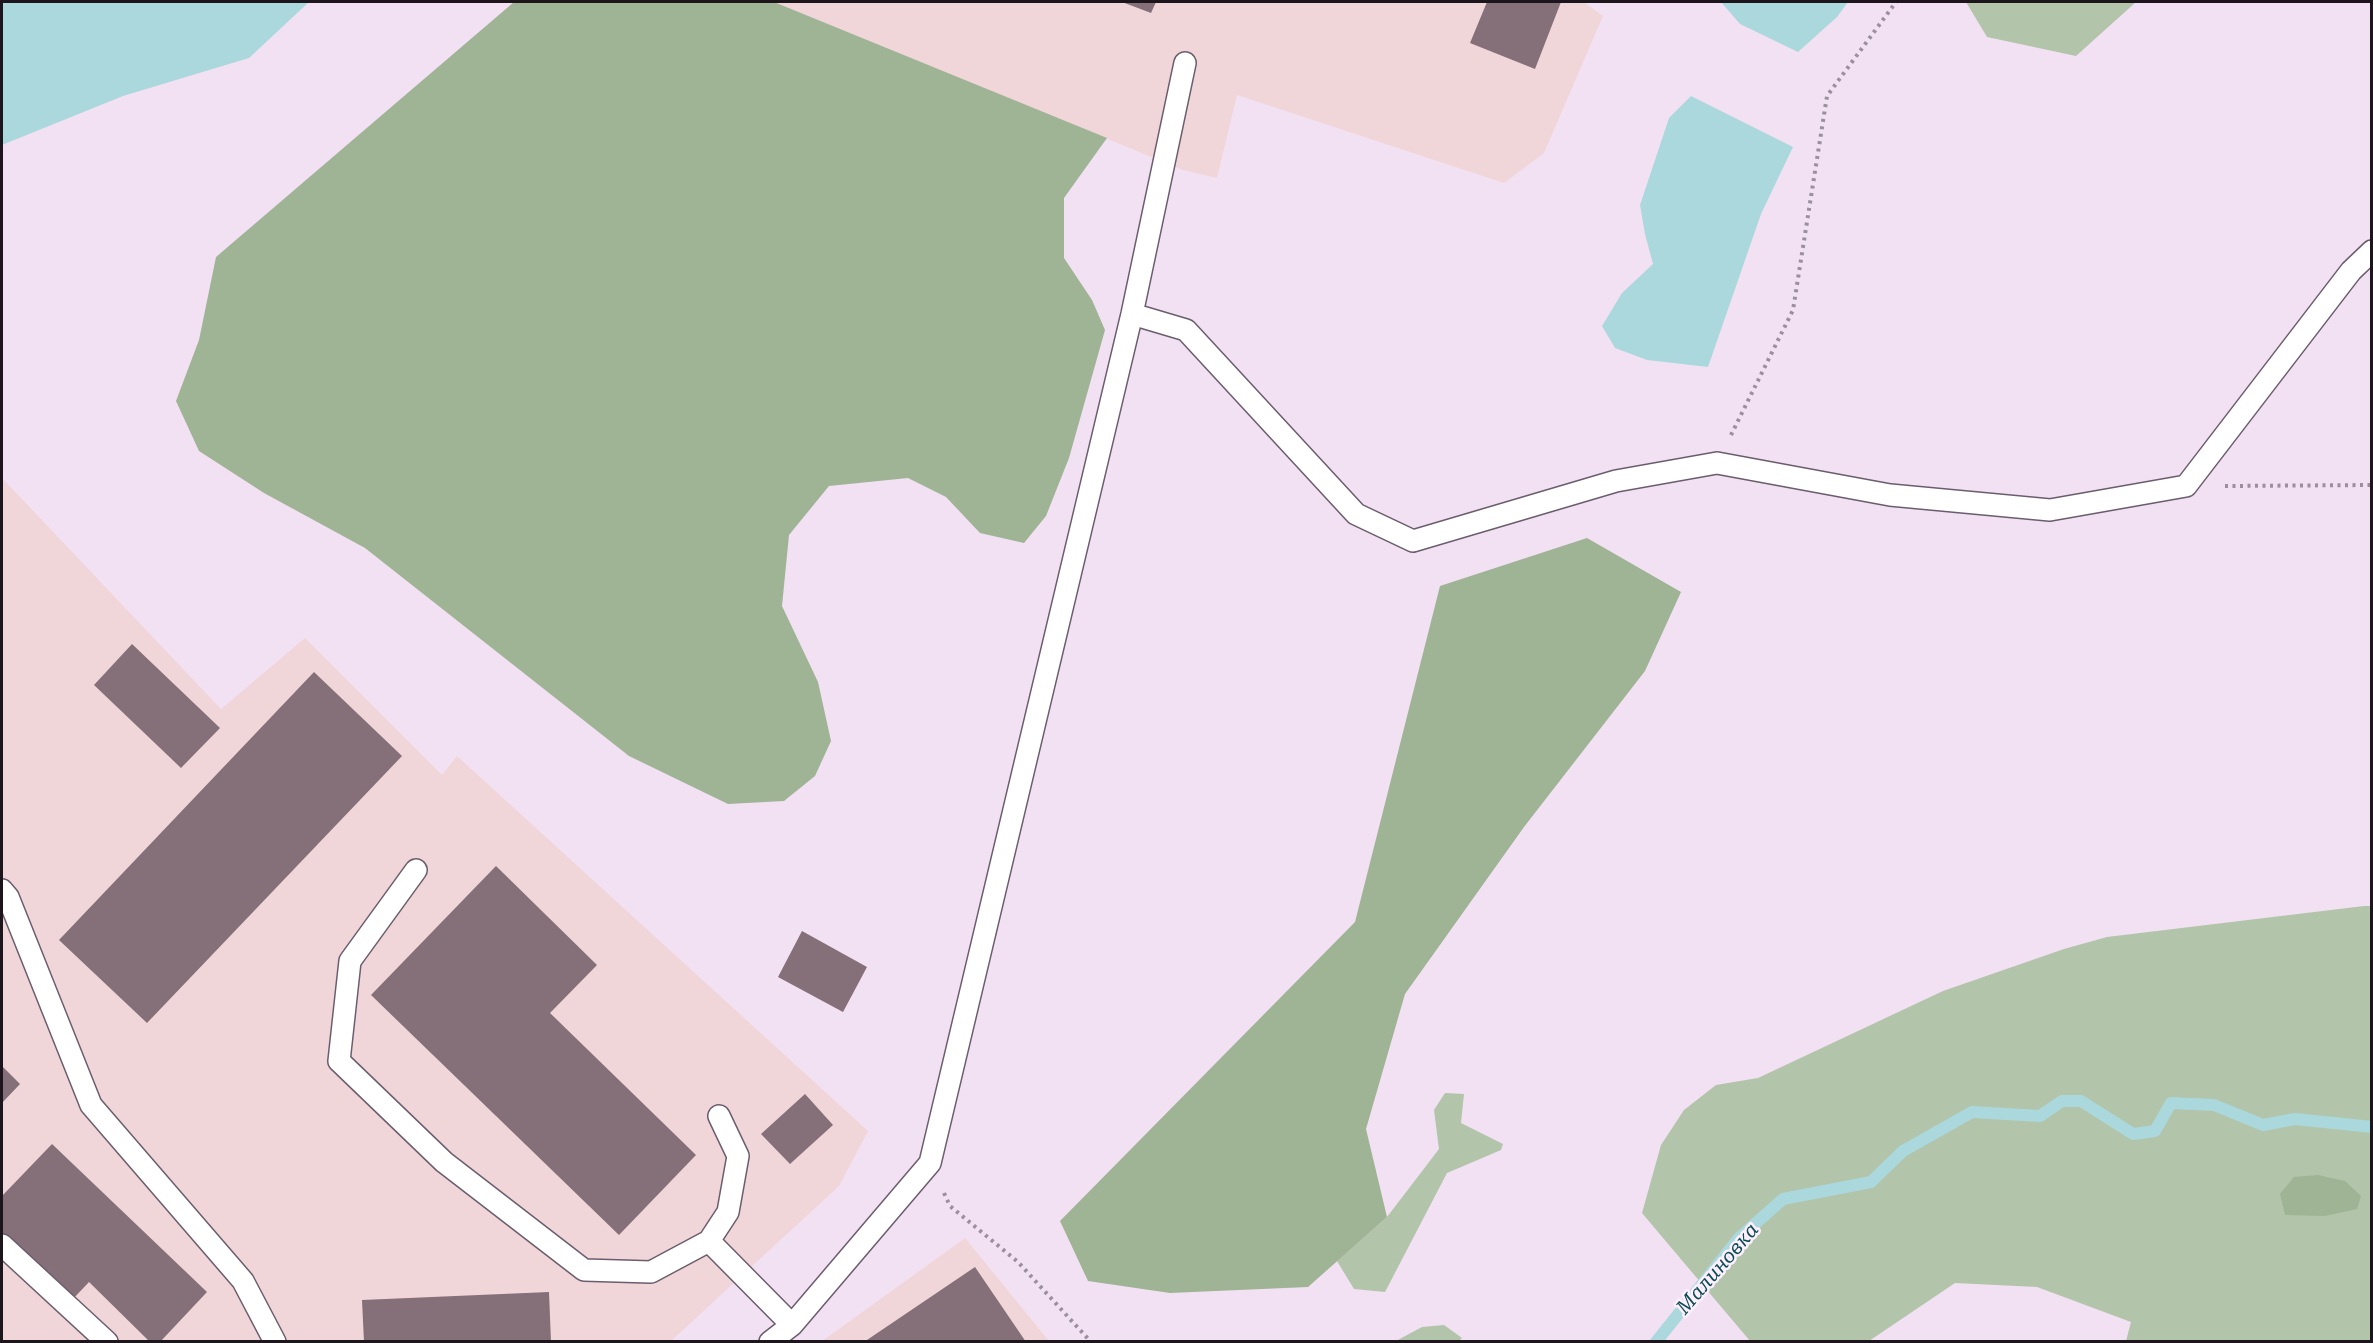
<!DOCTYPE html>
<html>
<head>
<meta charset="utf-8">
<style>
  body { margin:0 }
  #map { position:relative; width:2373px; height:1343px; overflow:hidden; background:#f2e1f3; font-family:"Roboto Serif",serif }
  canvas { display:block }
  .frame { position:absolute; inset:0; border:3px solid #1c161c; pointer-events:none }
</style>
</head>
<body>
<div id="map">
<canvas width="2373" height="1343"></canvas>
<div class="frame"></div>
</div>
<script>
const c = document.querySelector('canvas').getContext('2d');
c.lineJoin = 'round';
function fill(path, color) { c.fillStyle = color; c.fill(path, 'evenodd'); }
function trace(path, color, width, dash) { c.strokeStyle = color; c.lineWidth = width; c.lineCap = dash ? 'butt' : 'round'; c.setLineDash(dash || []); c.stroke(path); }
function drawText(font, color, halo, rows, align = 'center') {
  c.font = font + ' "Roboto Serif",serif'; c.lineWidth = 5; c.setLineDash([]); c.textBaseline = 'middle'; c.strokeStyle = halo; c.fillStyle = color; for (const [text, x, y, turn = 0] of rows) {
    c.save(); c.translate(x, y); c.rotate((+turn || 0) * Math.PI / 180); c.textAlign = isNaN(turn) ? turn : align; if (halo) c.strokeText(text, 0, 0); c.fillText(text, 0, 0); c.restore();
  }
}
fill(new Path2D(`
  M774,2H1584L1603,16L1544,153L1504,183L1237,95L1217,178L1183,170Z
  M2,478L221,709L305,638L442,775L457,756L868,1131L839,1186L671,1341H2Z
  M965,1238L1049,1341L821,1342Z`), '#f0d6d8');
fill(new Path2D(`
  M1966,2H2136L2076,56L1987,37Z
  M2364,906H2371V1341H2126L2131,1322L2037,1287L1955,1283L1869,1341H1750L1642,1213L1661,1145L1684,1110L1716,1085L1758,1078L1943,991L2064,949L2107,937Z
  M1445,1093L1464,1094L1461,1123L1503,1144L1501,1150L1447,1173L1385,1292L1354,1289L1337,1261L1387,1217L1439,1149L1434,1110Z
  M1444,1325L1462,1338L1459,1341H1396L1422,1327Z`), '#b2c4a9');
fill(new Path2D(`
  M514,2H774L1107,138L1064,198V258L1092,300L1105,330L1069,458L1046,516L1024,543L980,533L946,497L908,478L829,486L789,535L782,606L818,682L831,741L815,776L784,801L728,804L629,756L365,548L264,493L199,451L176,401L199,340L216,257Z
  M1587,538L1681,592L1645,671L1524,827L1405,994L1366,1129L1387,1217L1308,1287L1170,1293L1088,1281L1060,1221L1355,922L1440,586Z
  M2318,1175L2345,1181L2361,1196L2357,1209L2325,1216L2285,1215L2280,1194L2294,1177Z`), '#9fb395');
fill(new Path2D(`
  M2,2H309L249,58L123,96L2,145Z
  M1721,2H1848L1837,17L1798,52L1740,24Z
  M1691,96L1793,147L1761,214L1708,367L1647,360L1615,348L1602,326L1622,293L1653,264L1645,234L1640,205L1669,118Z`), '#abd8dd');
trace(new Path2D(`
  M1656,1342L1739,1238L1783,1199L1871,1182L1903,1151L1972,1112L2040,1116L2062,1101H2081L2133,1134L2155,1131L2171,1103L2214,1105L2263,1125L2295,1119L2372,1127`), '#abd8dd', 12);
fill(new Path2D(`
  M1122,2H1156L1151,13Z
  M1487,2H1561L1535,69L1470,43Z
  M132,644L220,728L181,768L94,685Z
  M314,672L402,756L147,1023L59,940Z
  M496,866L597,965L550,1013L696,1155L619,1235L371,995Z
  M802,931L867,967L843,1012L778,977Z
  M2,1066L20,1084L2,1103Z
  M805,1094L833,1125L790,1164L761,1134Z
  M52,1144L207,1292L160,1342H150L89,1282L71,1301L2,1234V1196Z
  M975,1267L1026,1342H864Z
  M549,1292L551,1342H364L362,1300Z`), '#856f79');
const service = new Path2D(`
  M1132,314L1186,330L1356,514L1413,541L1616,481L1717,463L1890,495L2050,510L2186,486L2351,271L2372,251
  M416,870L350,961L339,1061L444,1162L584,1270L651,1272L709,1241L792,1325
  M2,890L8,897L91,1105L243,1281L275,1342
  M709,1241L728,1212L738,1156L719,1116
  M2,1245L107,1342
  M770,1342L792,1325L930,1163L1132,314L1185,63`);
trace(service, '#6b5d6d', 24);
trace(new Path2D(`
  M1731,435L1793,310L1827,96L1896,2
  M2225,486L2372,485
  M944,1193L950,1206L1018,1262L1091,1342`), '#9c8f9d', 4, [3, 4.5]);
trace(service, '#fff', 21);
drawText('italic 20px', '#0c4e54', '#fdeffe', [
  ["Малиновка",1718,1269,-49]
]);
</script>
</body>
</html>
